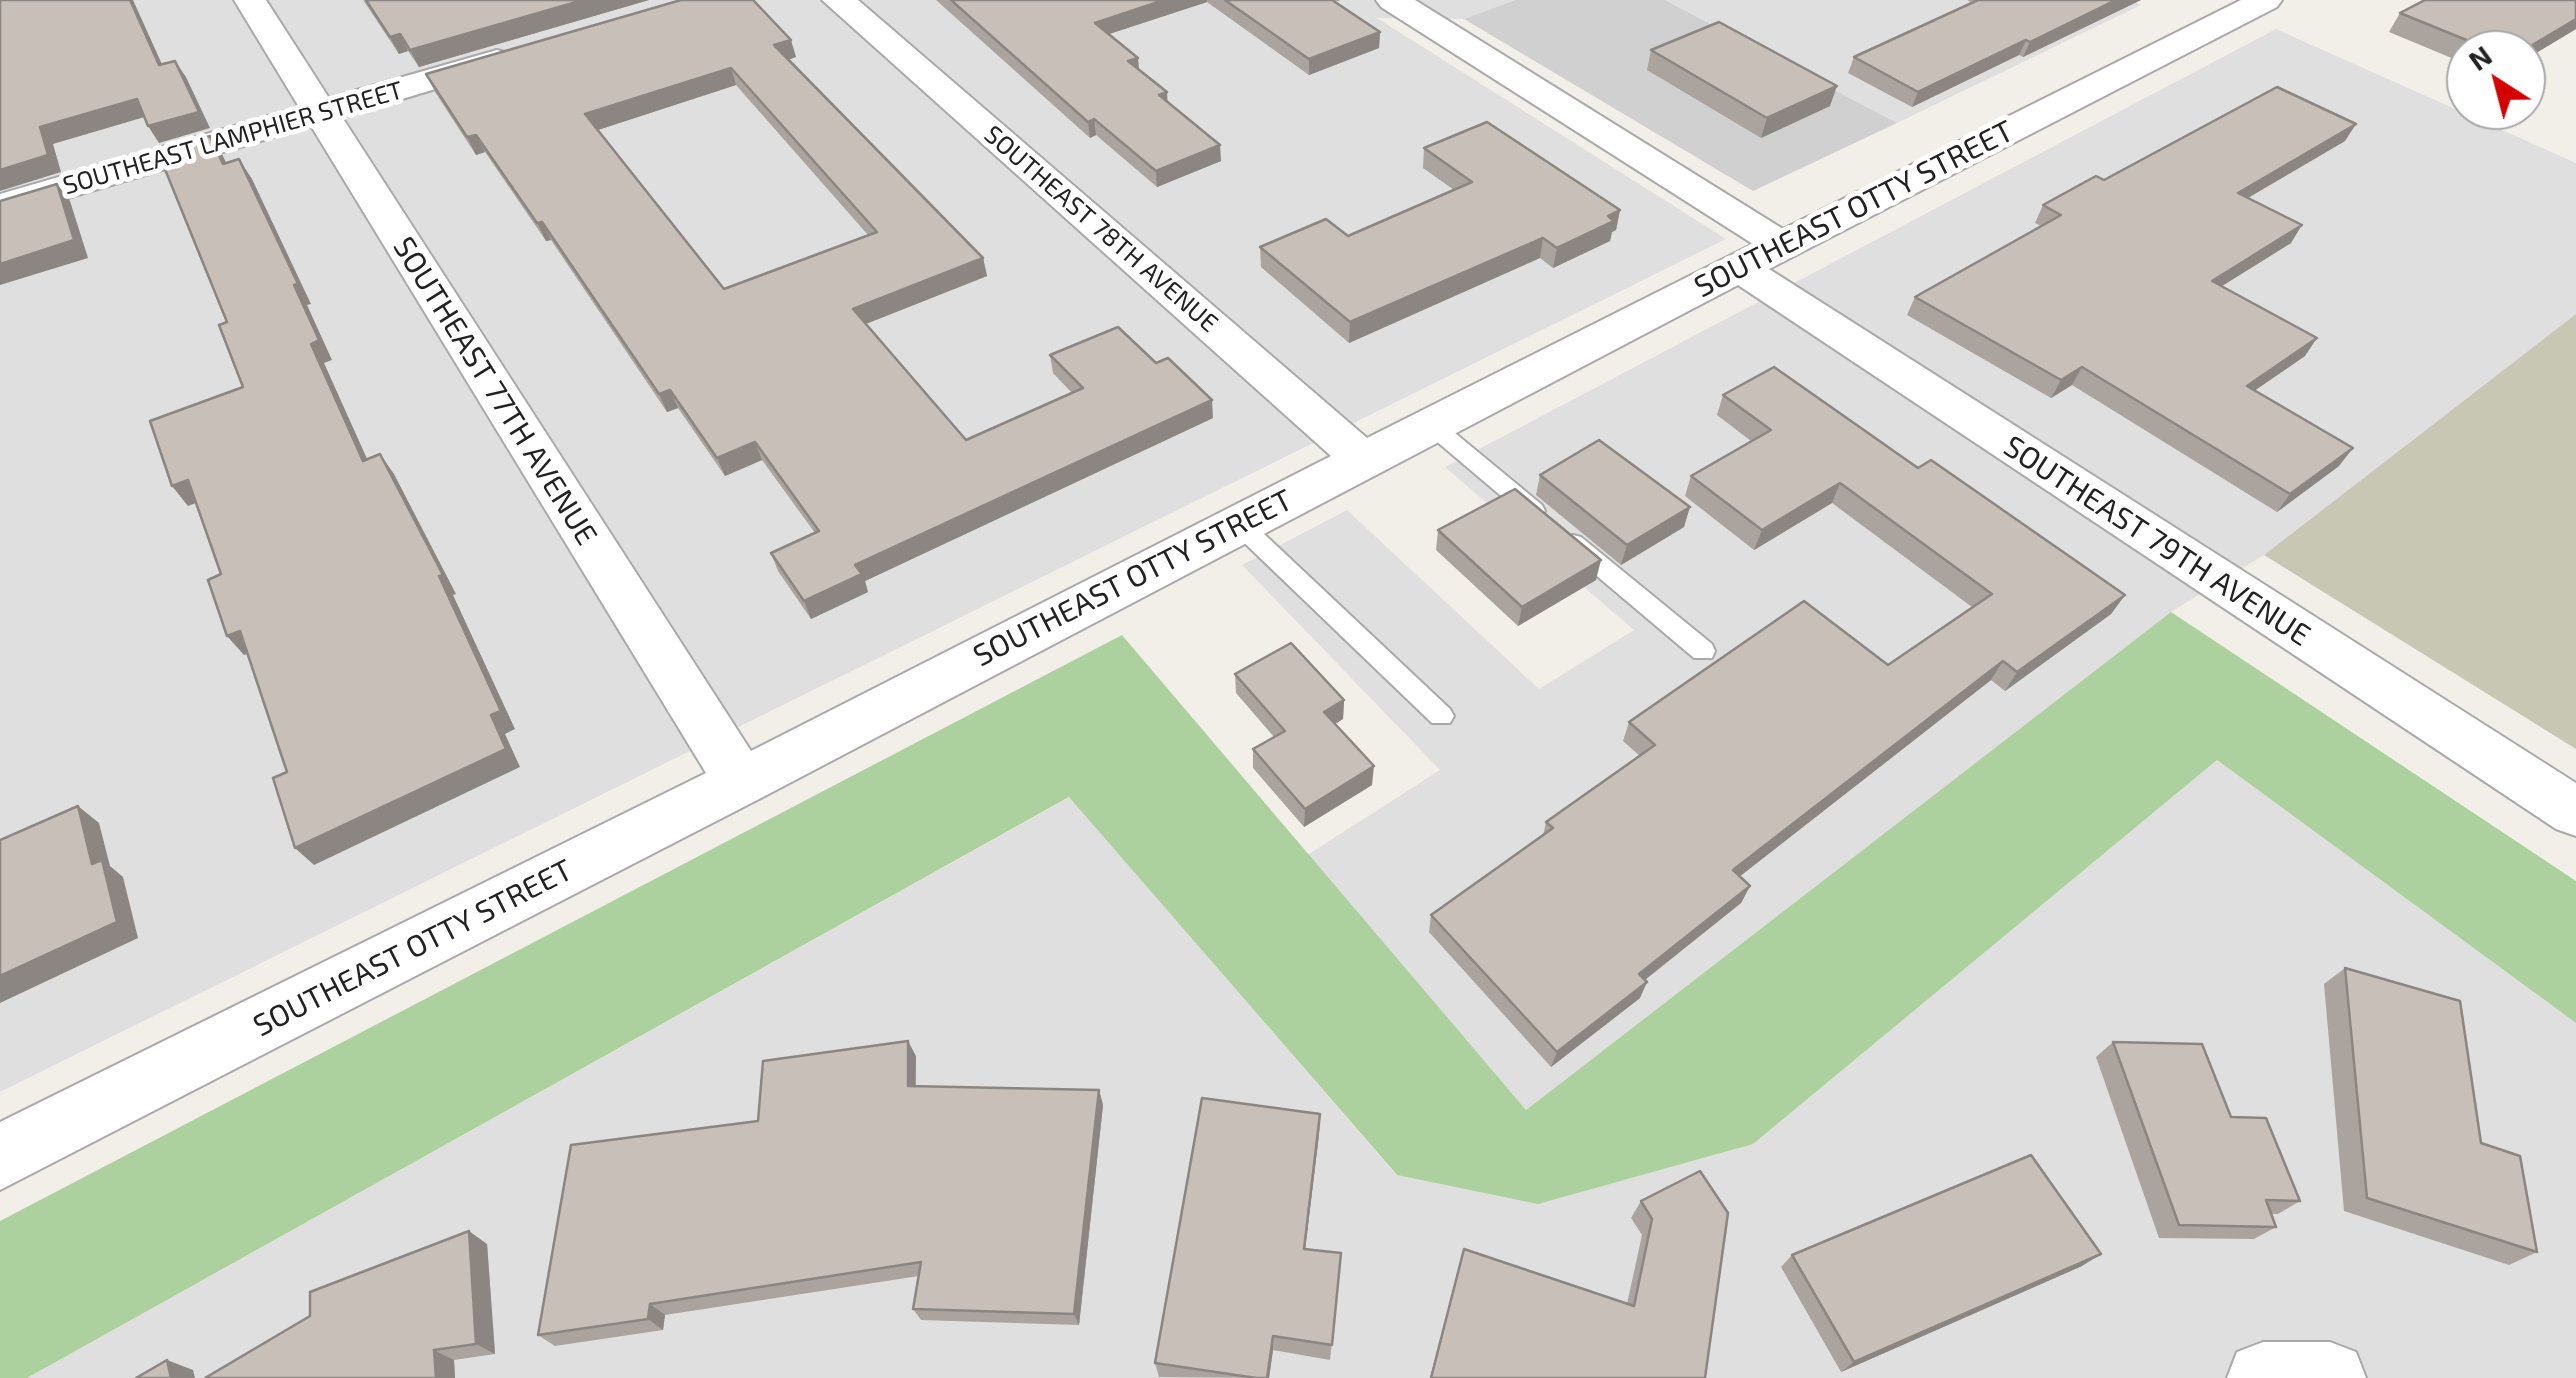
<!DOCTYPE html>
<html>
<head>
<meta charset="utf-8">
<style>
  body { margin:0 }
  #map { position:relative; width:2576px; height:1378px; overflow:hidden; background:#f2efe9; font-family:"Exo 2",sans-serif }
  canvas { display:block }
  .north { position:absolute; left:2446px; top:30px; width:100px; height:100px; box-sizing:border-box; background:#fff; border:2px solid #a7a7a7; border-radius:50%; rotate:324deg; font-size:28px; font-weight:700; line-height:40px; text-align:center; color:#222 }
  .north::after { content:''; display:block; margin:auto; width:35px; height:45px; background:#d40000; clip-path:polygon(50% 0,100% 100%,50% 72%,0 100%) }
</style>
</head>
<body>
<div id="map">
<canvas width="2576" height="1378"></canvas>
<div class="north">N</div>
</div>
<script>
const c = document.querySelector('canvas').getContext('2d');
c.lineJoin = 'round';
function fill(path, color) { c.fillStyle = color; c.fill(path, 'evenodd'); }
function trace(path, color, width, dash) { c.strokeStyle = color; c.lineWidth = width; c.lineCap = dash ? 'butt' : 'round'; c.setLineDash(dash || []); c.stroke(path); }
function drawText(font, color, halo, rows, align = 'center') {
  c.font = font + ' "Exo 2",sans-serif'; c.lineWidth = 10; c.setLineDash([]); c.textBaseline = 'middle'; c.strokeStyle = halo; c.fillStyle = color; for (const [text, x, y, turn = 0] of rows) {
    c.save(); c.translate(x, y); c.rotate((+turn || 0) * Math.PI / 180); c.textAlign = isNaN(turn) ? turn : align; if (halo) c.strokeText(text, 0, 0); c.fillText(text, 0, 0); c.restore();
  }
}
fill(new Path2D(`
  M0,0H1515L1464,19L1377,18L1726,239L0,1092Z
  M1665,0H2129L2141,5L1897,123Z
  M2276,29L2576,163V314L2264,555L2171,612L1526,1110L1306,856L1440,770L1242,565L1347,510L1539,689L1634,630L1445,467Z
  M2217,760L2576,1023V1378H27L1070,797L1396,1175L1753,1144Z`), '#e0dfdf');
fill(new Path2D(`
  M1515,0H1665L1897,123L1753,191L1464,19Z`), '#d0d0d0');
fill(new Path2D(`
  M2576,314V749L2264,555Z`), '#c7c7b4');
fill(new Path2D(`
  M2171,612L2576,881V1023L2217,760L1753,1144L1538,1204L1397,1175L1069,797L27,1378H0V1221L1122,635L1526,1110Z`), '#add19e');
const service = new Path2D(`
  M1430,417L1438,419L1542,505L1545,511L1542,517H1526L1422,429L1419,424L1422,419Z
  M1238,515L1246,517L1450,709L1454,716L1450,723H1432L1230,529L1227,523Z
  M1573,535L1581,537L1712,644L1715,651L1712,658H1694L1565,549L1562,543L1565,537Z`);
const minor = new Path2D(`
  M234,0H266L329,98L497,50L509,53L514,60L509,67L342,117L751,751L1331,456L822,0H858L1367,438L1753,244L1381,7L1376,0H1415L1783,229L2241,0H2282L2277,7L1769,269L2576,783V836L2556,829L1738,285L761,798L0,1190V1122L706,773L311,126L0,218V194L299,107Z
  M2263,1342H2330L2356,1352L2366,1378H2227L2237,1352Z`);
trace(service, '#a9a9a9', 4);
trace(minor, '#a9a9a9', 4);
fill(service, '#fff');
fill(minor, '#fff');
fill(new Path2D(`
  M363,0L366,1L649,0L419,67L408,51L399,54Z
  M936,0H1341L1335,2L1380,32L1379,48L1309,75L1207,2L1109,34L1138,58L1139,70L1221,161L1157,187L1096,135L1090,138Z
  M1967,0H2141L2023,57L2019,55L1912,107L1848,73L1854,57L1972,3Z
  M2400,13L2576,29L2526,59V50H2466V64L2389,32Z
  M1651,50L1830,106L1761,138L1647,70Z
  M796,57L788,60L983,258L987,276L866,324L966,440L1072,393L1053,373L1050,355L1213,418L865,581L868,592L811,619L778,571L771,553L815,533L762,460L725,476L678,408L667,412L551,240L546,241L485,152L476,155L435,92L426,74ZM736,85L868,235L724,289L597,130Z
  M2345,141L2248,198L2291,243L2222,286L2305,356L2254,391L2339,466L2277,512L2072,385L2051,398L1907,315L1915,297L2041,226L2035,223L2043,205L2104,180Z
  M1424,148L1620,210L1616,230L1612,232L1610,241L1553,268L1540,258L1349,343L1261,267L1260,247L1348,236L1454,190L1423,168Z
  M1723,395L1918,468L2125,595L2111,614L2005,691L1991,680L1740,876L1750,886L1741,903L1645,980L1640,998L1551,1067L1429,932L1431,915L1543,836L1546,822L1640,756L1623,741L1629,722L1888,665L1972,607L1832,503L1754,550L1685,496L1691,476L1751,441L1717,415Z
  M1540,475L1684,527L1621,565L1536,495Z
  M1438,530L1596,580L1518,626L1436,550Z
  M1235,674L1344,700L1343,719L1335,724L1372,785L1304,827L1253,768V749L1274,737L1236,693Z
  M2345,968L2537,1252L2509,1265L2344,1211L2324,984Z
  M2113,1042L2231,1117L2300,1201L2278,1214H2271L2276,1227L2254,1239L2159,1238L2096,1057Z
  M916,1056V1086L1099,1090L1103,1105L1079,1325L921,1320L913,1309L919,1276L665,1315L663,1330L555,1346L538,1335Z
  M1320,1114L1319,1134L1305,1249L1341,1253L1330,1360L1273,1350L1269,1378L1159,1377L1155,1363Z
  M1700,1171L1705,1378H1430L1464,1249L1627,1304L1642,1235L1631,1218L1641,1201Z
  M487,1244L495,1354L454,1360L455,1378H205Z
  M1792,1255L2082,1266L1841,1372L1781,1267Z`), '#aba49e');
fill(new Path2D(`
  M130,0H133L170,82L159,65Z
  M583,0H649L419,67L410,50Z
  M1164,0H1207V2L1097,38L1095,23Z
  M2116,0H2141L2023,57L2030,42Z
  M2576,19V29L2526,59V50H2524Z
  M1380,32L1379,48L1309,75V59Z
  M400,34L408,51L399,54L390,37Z
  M791,40L796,57L779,63L774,45Z
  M2026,40L2019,55L1912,107L1918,92Z
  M1138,58L1139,73L1128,61Z
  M175,61L186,77L210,128L159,143L148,126Z
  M731,68L736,85L592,132L585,114Z
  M1837,86L1830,106L1761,138L1767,118Z
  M1167,92L1168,108L1159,95Z
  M137,99L148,116L53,144L61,172L0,191V170L40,127Z
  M1094,119L1096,135L1090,138L1088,122Z
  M2356,124L2345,141L2227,210L2238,193Z
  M476,135L485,152L476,155L467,137Z
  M210,136L223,156L236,184L223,164Z
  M1220,145L1221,161L1157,187L1156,171Z
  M239,159L252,179L311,304L307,305L332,360L324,363L377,481L363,461L311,344L294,285Z
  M57,184L70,201L88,258L0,285V264Z
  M1620,210L1616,230L1612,232L1610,241L1553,268L1557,248L1608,216Z
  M542,222L551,240L546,241L537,223Z
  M2302,225L2291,243L2201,299L2212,281Z
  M1543,238L1540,258L1349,343L1350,322Z
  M983,258L987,276L858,327L853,309Z
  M2317,338L2305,356L2235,404L2247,386Z
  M2082,367L2072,385L2051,398L2061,380Z
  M670,390L678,408L667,412L659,394Z
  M1212,400L1213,418L865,581L868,592L811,619L804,601L855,565Z
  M755,442L762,460L725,476L717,458Z
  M2353,448L2339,466L2277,512L2290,494Z
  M380,454L394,474L456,594L453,595L515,729L505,734L520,767L314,865L295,848L491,715L439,576Z
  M188,480L204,500L188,506L172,486Z
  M1840,483L1832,503L1754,550L1762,530Z
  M1690,507L1684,527L1621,565L1627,545Z
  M1601,560L1596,580L1518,626L1522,607Z
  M2125,595L2111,614L2005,691L2017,672Z
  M240,631L257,650L244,655L227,636Z
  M2003,661L1991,680L1725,888L1733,870Z
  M1344,700L1343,719L1323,731L1324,712Z
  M1374,766L1372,785L1304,827L1305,809Z
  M78,806L99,823L110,866L123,877L138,938L0,1003V976L92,864Z
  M1750,886L1741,903L1632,990L1639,974Z
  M1647,982L1640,998L1551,1067L1557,1052Z
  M908,1041L916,1056L915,1101L908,1086Z
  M1099,1090L1103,1105L1079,1325L1074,1314Z
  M1320,1114L1319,1134L1303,1266L1304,1249Z
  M469,1231L487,1244L495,1354L476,1344Z
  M2101,1254L2082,1266L1841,1372L1854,1362Z
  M650,1304L665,1315L663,1330L648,1319Z
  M1273,1336V1350L1269,1378H1267Z
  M434,1350L454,1360L455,1378H436Z
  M167,1360L193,1370L195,1378H171Z`), '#8b8681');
const building = new Path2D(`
  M0,0H130L159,65L175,61L199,112L148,126L137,99L40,127L48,155L0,170Z
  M366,0H583L410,50L400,34L390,37Z
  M681,0H753L791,40L774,45L983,258L853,309L966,440L1083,388L1050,355L1118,327L1156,363L1168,358L1212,400L855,565L862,574L804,601L771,553L819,531L755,442L717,458L670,390L659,394L542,222L537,223L476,135L467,137L426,74ZM731,68L877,232L724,289L585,114Z
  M951,0H1164L1095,23L1138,58L1128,61L1167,92L1159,95L1220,145L1156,171L1094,119L1088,122Z
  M1225,0H1332L1380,32L1309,59Z
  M1978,0H2116L2030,42L2026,40L1918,92L1854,57Z
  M2425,0H2576V19L2524,50H2491L2400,13Z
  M1719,22L1837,86L1767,118L1651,50Z
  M2277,87L2356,124L2238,193L2302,225L2212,281L2317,338L2247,386L2353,448L2290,494L2082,367L2061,380L1915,297L2061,215L2043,205L2096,176L2104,180Z
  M1487,122L1620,210L1608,216L1614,221L1557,248L1543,238L1350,322L1260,247L1326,219L1348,236L1472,182L1424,148Z
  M210,136L223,164L239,159L298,284L294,285L319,340L311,344L363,461L380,454L443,575L439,576L501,711L491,715L506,749L295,848L273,778L287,772L240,631L227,636L208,580L221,574L188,480L172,486L150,421L243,387L219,325L227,322L158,152Z
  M57,184L74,240L0,264V201Z
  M1774,367L1918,468L1931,460L2125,595L2017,672L2003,661L1733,870L1750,886L1639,974L1647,982L1557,1052L1431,915L1553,828L1546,822L1655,745L1629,722L1804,601L1888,665L1992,594L1840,483L1762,530L1691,476L1771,430L1723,395Z
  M1599,440L1690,507L1627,545L1540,475Z
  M1515,489L1601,560L1522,607L1438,530Z
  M1291,643L1344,700L1324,712L1374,766L1305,809L1253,749L1285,731L1235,674Z
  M78,806L92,864L102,860L117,922L0,976V840Z
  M2345,968L2460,1001L2481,1143L2520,1156L2537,1252L2367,1198Z
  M908,1041V1086L1099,1090L1074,1314L913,1309L921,1262L650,1304L648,1319L538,1335L571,1145L758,1121L763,1061Z
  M2113,1042L2202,1044L2231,1117L2266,1118L2300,1201L2266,1200L2276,1227L2179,1225Z
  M1202,1098L1320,1114L1304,1249L1341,1253L1332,1345L1273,1336L1267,1378H1256L1155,1363Z
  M2031,1155L2101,1254L1854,1362L1792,1255Z
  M1700,1171L1728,1213L1705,1378H1431L1464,1249L1634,1306L1652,1219L1641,1201Z
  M469,1231L476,1344L434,1350L436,1378H205L310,1316V1292Z
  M167,1360L171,1378H136Z`);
fill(building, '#c7bfb8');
trace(building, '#8b8681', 2.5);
drawText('25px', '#222', '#fff', [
  ["SOUTHEAST LAMPHIER STREET",233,138,-16],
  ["SOUTHEAST 78TH AVENUE",1101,229,41]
]);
drawText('30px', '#222', '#fff', [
  ["SOUTHEAST OTTY STREET",1854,209,-27],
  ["SOUTHEAST 77TH AVENUE",495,391,58],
  ["SOUTHEAST 79TH AVENUE",2157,541,33],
  ["SOUTHEAST OTTY STREET",1133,578,-27],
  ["SOUTHEAST OTTY STREET",413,948,-27]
]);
</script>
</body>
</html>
